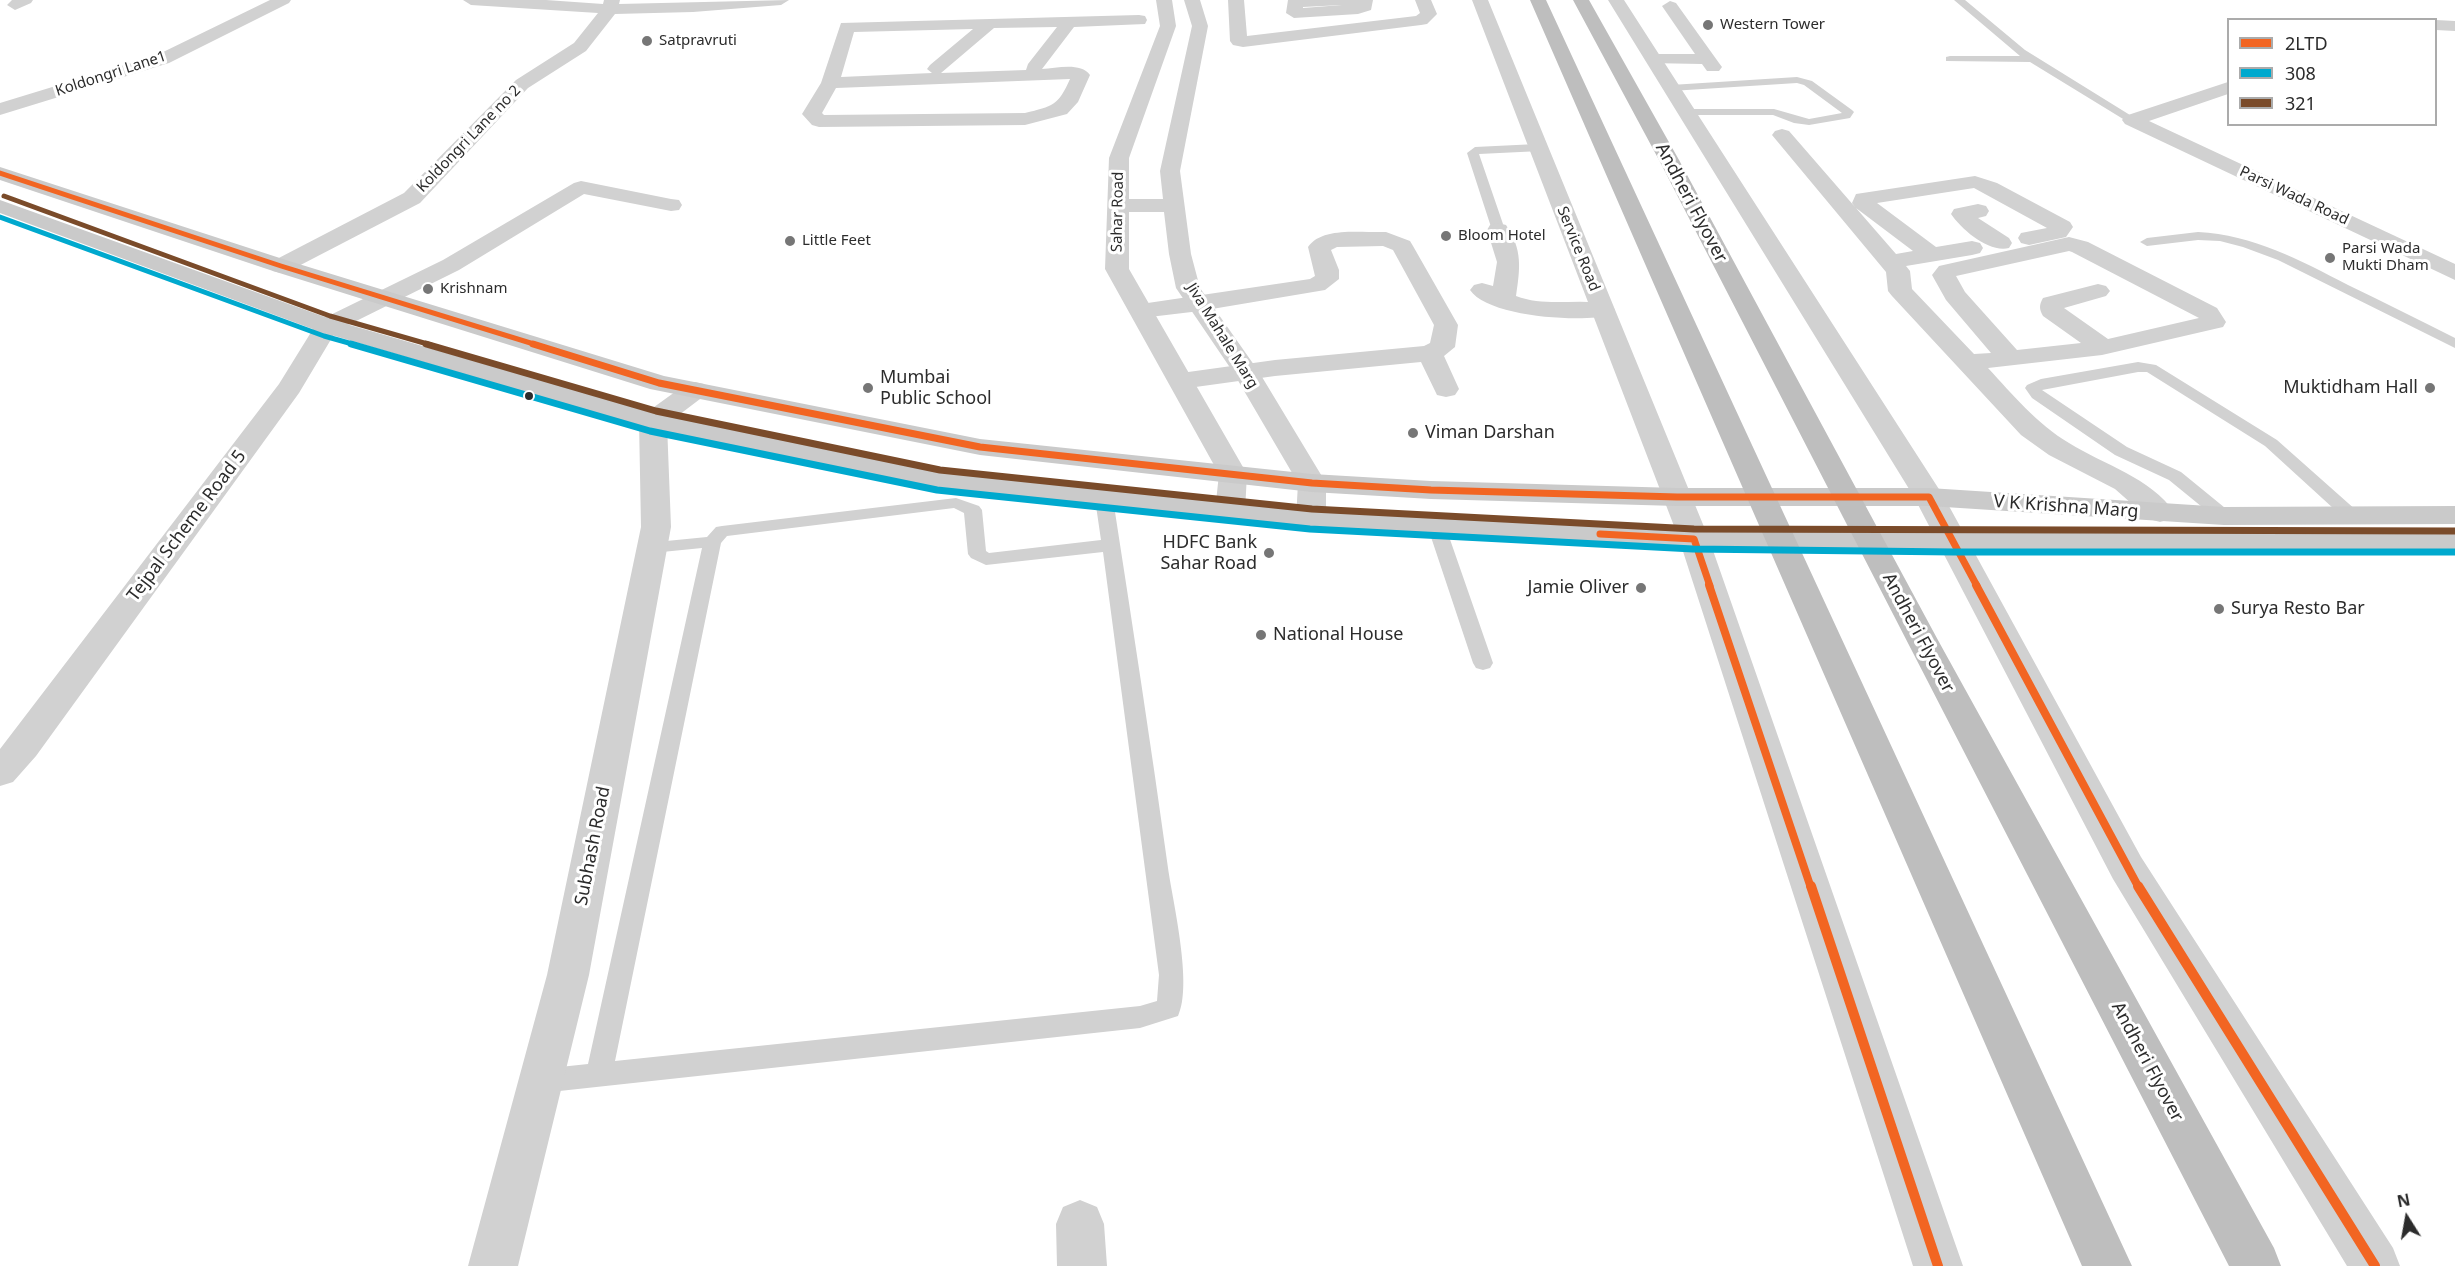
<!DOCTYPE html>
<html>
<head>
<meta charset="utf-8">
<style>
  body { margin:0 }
  #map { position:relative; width:2455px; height:1266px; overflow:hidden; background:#fff; font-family:"Noto Sans",sans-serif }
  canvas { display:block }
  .legend { position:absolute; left:2227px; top:18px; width:210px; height:108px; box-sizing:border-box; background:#fff; border:2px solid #ababab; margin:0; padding:8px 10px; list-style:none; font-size:18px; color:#2c2c2c }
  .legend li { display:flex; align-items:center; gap:12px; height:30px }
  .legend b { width:30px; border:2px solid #ababab }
  .north { position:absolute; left:2377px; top:1188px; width:60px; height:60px; -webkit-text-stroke:4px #fff; paint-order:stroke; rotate:349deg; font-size:16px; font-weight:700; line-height:24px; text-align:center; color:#2c2c2c }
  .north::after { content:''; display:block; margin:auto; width:21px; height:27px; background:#2c2c2c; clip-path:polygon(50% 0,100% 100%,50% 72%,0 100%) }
</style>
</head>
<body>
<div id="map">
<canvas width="2455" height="1266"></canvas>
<ul class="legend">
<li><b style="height:8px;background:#f26522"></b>2LTD</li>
<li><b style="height:8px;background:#00a9ce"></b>308</li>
<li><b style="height:8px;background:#7a4b2a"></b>321</li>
</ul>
<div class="north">N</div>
</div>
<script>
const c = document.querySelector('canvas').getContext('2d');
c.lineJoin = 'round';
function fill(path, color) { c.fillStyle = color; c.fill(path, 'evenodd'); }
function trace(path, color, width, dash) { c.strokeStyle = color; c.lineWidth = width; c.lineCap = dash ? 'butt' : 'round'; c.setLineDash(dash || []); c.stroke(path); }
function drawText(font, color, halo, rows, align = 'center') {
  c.font = font + ' "Noto Sans",sans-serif'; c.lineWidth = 6; c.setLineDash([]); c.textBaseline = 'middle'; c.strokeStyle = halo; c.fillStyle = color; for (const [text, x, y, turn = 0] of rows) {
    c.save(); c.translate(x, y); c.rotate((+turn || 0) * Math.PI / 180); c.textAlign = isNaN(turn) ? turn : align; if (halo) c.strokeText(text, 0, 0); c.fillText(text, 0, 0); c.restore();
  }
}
fill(new Path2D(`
  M1954,0H1965L2025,50L2138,120L2132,123L2128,122L2030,62L1946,61V57L1950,56H2020Z
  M1797,77L1812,81L1852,110L1854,112L1850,118L1809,125L1794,123L1773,115H1686L1680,112L1686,109H1774L1809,119L1842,113L1804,85L1797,83L1671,91L1666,88L1671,85Z
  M1537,144L1541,145V151L1479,154L1503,224L1501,227H1491L1467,153L1475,147Z
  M2198,232C2253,235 2300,260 2348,285C2384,302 2419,320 2455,338V348L2278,260L2243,247L2220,241L2198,240L2147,246L2140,242L2147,238Z
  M2138,362L2156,365L2277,440L2357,511L2360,515L2357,519H2345L2265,446L2147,372H2138L2042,390L2127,447L2181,472L2230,512L2233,516L2230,520H2218L2169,480L2115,455L2032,398L2025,388L2027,385L2041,379Z
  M1104,494L1110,495L1113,499C1132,622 1151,745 1168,868C1173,903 1193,985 1178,1016L1140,1028L541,1093L532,1090L528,1081L532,1072L541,1069L588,1064L702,548L652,553L646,551L643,547L646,543L707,537L716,527L722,526L956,498L979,506L982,510L986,551L989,553L1101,540L1095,499L1098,495ZM954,508L964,513L968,554L971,558L986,565L1103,552L1159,975L1157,1001L1140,1006L615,1061L721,543L727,536Z
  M1436,520L1442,521L1445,525L1493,663L1490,668L1483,670L1476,668L1473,663L1427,525L1430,521Z`), '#d1d1d1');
fill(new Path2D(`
  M12,0H33L31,3L15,10L7,5Z
  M270,0H291L289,3L169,63L0,115V103L157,55Z
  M463,0H546L603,4L604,0H620L619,4L789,0L781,5L693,12L615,14L586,51L528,88L420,203L289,271L281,273L273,271L269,266L273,261L404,193L516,80L574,43L598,13L471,5Z
  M1228,0H1244L1247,36L1416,16L1420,13L1415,0H1431L1437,14L1427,24L1421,25L1243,47L1233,45L1230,41Z
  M1288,0H1373L1371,10L1358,14L1294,18L1286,13ZM1342,5L1303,8V7Z
  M1670,1L1676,3L1719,63L1722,67L1719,71H1707L1702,64L1648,63L1645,59L1648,55L1654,54H1695L1662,6Z
  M1139,15L1145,16L1147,20L1145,24L1074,27L1042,69C1057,68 1081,62 1090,75L1078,102L1067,114L1025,125L819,127L812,125L802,114L821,83L841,23ZM1057,27L1028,64L1026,70L941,73L994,28ZM973,29L930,65L927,69L932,73L841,77L854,32ZM1070,79C1058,106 1053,106 1025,113L824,115L822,113L836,88Z
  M2436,20L2455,21V31L2436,30Z
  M2228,82V94L2149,121L2455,264V280L2125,124L2122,120L2125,116Z
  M1782,129L1789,131L1855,207L1852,203L1856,194L1975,176L1997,183L2070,222L2073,227L2066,237L2029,245L2021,243L2018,238L2021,233L2047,228L1974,188L1877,203L1936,247L1972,241L1980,243L1983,248L1980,253L1972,255L1906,266L1910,271L1912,289L1974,354L1991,353L1946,300L1932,275L1939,266L2069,237L2088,242L2217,308L2226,322L2223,327L2102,355L1988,368C2013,395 2037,424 2069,443C2104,465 2150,477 2175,513L2171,519L2160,522L2149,519L2115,489L2049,455L2021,435L1892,296L1888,291L1886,272L1772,135L1775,131ZM1856,208L1913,251L1896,254ZM2069,251L2072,252L2199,318L2108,339L2064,308L2106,296L2110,291L2106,286L2098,284L2043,298C2039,305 2039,309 2043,316L2081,343L2017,350L1965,292L1956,276Z
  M581,181L671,199L679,200L682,205L679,210L671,211L584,194L459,270L336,331L299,393L36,756L13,782L0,786V749L279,384L318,321L443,260L574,183Z
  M1978,204L1986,206L1989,211L1986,216L1978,218L2009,238L2012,243L2009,248C1989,253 1962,230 1951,214L1954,209Z
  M1498,223L1506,225C1523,250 1520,269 1516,296C1547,308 1580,297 1612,305L1615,310L1612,315C1581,323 1488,317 1470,290L1474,285L1482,283L1493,286L1497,262L1487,230L1490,225Z
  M1386,232L1410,241L1413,246L1458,325L1455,347L1444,356L1459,389L1455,395L1446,397L1437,395L1421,362L1275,376L1181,389L1172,387L1168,381L1172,375L1181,373L1275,360L1424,346L1430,343L1434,325L1393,250L1383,246L1337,247L1331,250L1339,270V279L1325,290L1200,311L1141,318L1132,316L1129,311L1132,306L1141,304L1310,279L1315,276L1308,247C1322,226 1363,233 1386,232Z
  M1080,1200L1097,1207L1104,1224L1107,1266H1057L1056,1224L1063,1207Z`), '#d1d1d1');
fill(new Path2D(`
  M1156,0H1172L1176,26L1129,158V199H1163L1160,171L1192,26L1184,0H1200L1208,26L1180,171L1191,254L1200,288L1259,372L1326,483V519L1322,525L1311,528L1300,525L1296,519L1298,483L1233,372L1176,288L1169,254L1164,212H1129V269L1247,474L1245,511L1241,517L1230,520L1219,517L1215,511L1219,474L1105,269L1109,158L1160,26Z
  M1472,0H1488L1709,539L1963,1266H1913L1679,539Z
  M1608,0H1624L1944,497L2141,857L2393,1248L2400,1266H2347L2113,879L1914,497Z
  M695,382L704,384L708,390L704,396L667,424L671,527L589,975L518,1266H468L547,975L641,527L639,421L643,415L686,384Z`), '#d1d1d1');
fill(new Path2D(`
  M0,167L289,261L664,376L980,439L1312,474L1431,481L1677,488H1929L2224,507L2455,506V524L2224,525L1929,506H1677L1431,499L1312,492L980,455L650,389L273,271L0,180Z
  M0,200L336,321L658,414L938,471L1311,510L1694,530L1954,533L2455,532V550L1954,551L1694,548L1311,528L938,489L643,427L318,331L0,213Z`), '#cacaca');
fill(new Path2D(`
  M1530,0H1546L2132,1266H2082Z
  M1573,0H1589L1679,160L1939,642L2274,1248L2281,1266H2229L1659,160Z`), '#bebebe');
trace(new Path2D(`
  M0,173L281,266L537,345`), '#f26522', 5);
trace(new Path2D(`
  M533,344L659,383L980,447L1312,483L1431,490L1677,497H1929L1977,586
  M1600,534L1694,539L1710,586`), '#f26522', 7);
trace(new Path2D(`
  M1709,585L1811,888
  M1976,585L2139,888`), '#f26522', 8);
trace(new Path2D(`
  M1811,886L1938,1266
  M2138,886L2375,1266`), '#f26522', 10);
trace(new Path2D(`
  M0,217L324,336L356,345`), '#00a9ce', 5);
trace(new Path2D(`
  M351,344L650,431L937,490L1310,529L1693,549L1954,552H2455`), '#00a9ce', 7);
trace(new Path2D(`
  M4,196L330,316L431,345`), '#7a4b2a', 5);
trace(new Path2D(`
  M426,344L656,411L940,470L1312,509L1694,529L2455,531`), '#7a4b2a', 7);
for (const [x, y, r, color] of [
  [1708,25,6,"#767676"],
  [647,41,6,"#767676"],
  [1446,236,6,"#767676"],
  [790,241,6,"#767676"],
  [2330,258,6,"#767676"],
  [428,289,6,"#767676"],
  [868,388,6,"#767676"],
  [2430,388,6,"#767676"],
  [529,396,5,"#2c2c2c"],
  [1413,433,6,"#767676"],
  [1269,553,6,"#767676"],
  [1641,588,6,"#767676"],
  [2219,609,6,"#767676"],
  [1261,635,6,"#767676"]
]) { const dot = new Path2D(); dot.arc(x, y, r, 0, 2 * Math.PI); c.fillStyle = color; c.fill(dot); trace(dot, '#fff', 2); }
drawText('15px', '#2c2c2c', '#fff', [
  ["Western Tower",1720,25],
  ["Satpravruti",659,41],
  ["Bloom Hotel",1458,236],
  ["Little Feet",802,241],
  ["Parsi Wada",2342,249],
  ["Mukti Dham",2342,266],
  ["Krishnam",440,289]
], 'left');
drawText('15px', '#2c2c2c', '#fff', [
  ["Koldongri Lane1",111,74,-18],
  ["Koldongri Lane no 2",469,139,-46],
  ["Parsi Wada Road",2294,196,25],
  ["Sahar Road",1118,212,-89],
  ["Service Road",1578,249,68],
  ["Jiva Mahale Marg",1222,336,58]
]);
drawText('18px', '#2c2c2c', '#fff', [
  ["Andheri Flyover",1691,203,62],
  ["V K Krishna Marg",2066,507,4],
  ["Tejpal Scheme Road 5",187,526,-53],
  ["Andheri Flyover",1918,633,62],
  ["Subhash Road",593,846,-79],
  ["Andheri Flyover",2147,1062,62]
]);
drawText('18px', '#2c2c2c', '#fff', [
  ["Mumbai",880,378],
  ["Public School",880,399],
  ["Muktidham Hall",2418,388,"right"],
  ["Viman Darshan",1425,433],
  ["HDFC Bank",1257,543,"right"],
  ["Sahar Road",1257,564,"right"],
  ["Jamie Oliver",1629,588,"right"],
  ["Surya Resto Bar",2231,609],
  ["National House",1273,635]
], 'left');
</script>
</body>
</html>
